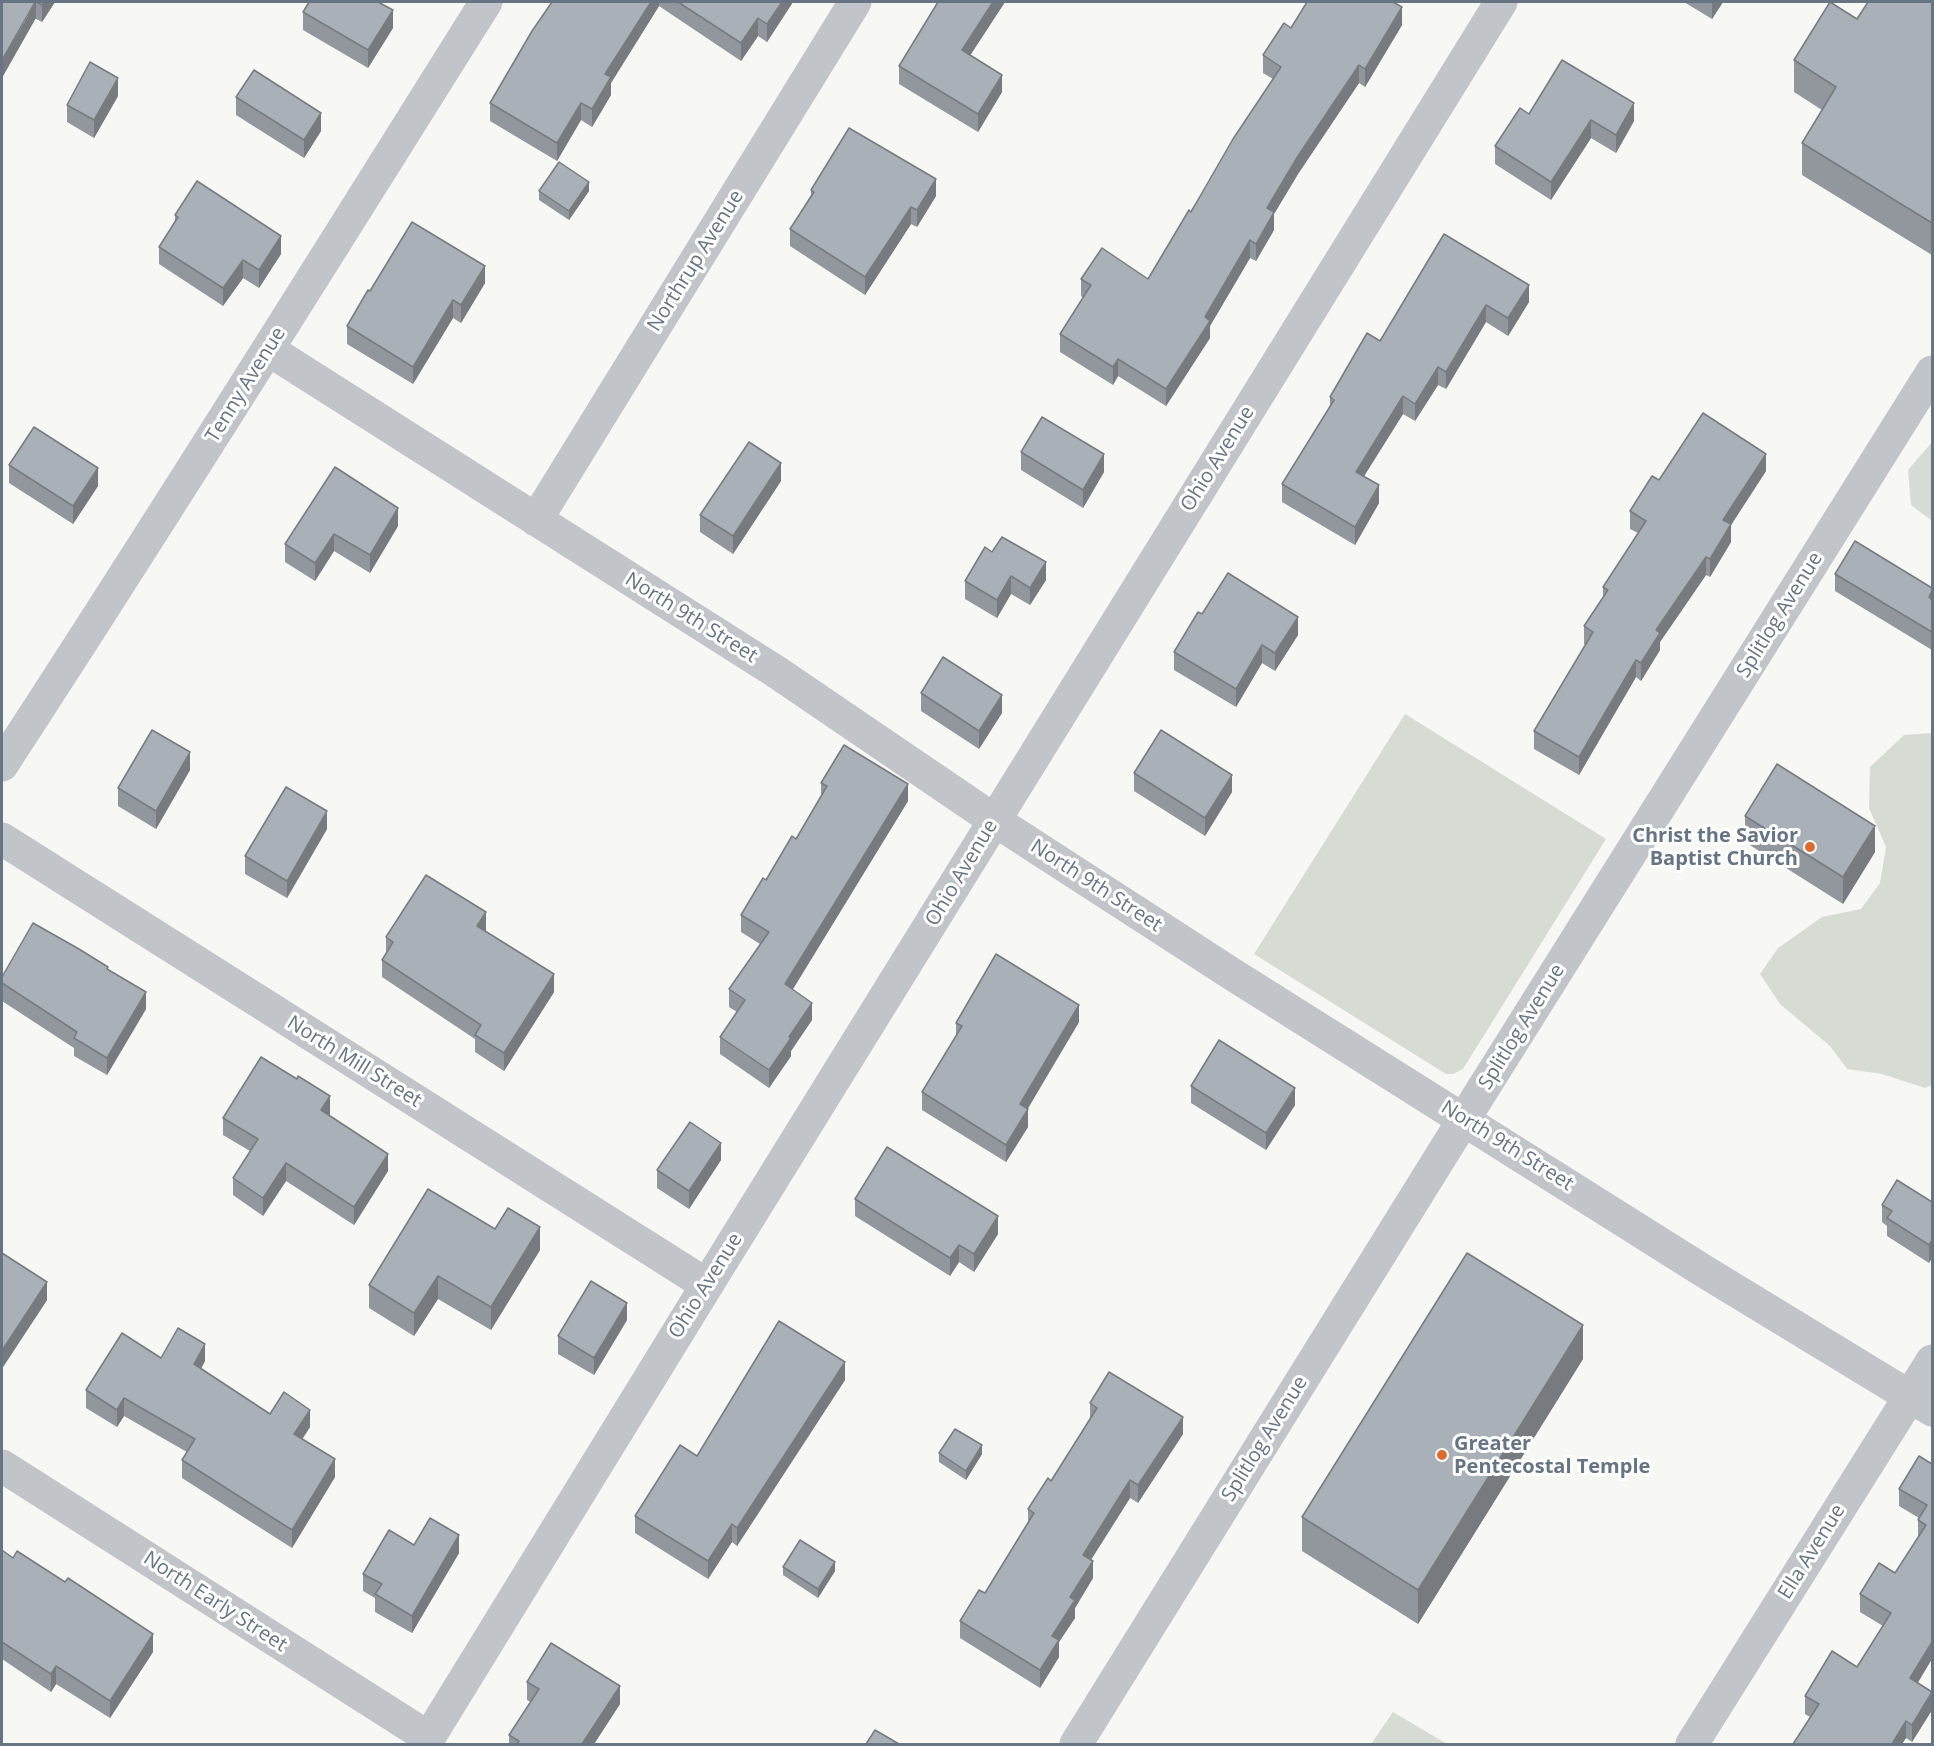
<!DOCTYPE html>
<html>
<head>
<meta charset="utf-8">
<style>
  body { margin:0 }
  #map { position:relative; width:1934px; height:1746px; overflow:hidden; background:#f7f7f4; font-family:"Open Sans",sans-serif }
  canvas { display:block }
  .frame { position:absolute; inset:0; border:3px solid #677484; pointer-events:none }
</style>
</head>
<body>
<div id="map">
<canvas width="1934" height="1746"></canvas>
<div class="frame"></div>
</div>
<script>
const c = document.querySelector('canvas').getContext('2d');
c.lineJoin = 'round';
function fill(path, color) { c.fillStyle = color; c.fill(path, 'evenodd'); }
function trace(path, color, width, dash) { c.strokeStyle = color; c.lineWidth = width; c.lineCap = dash ? 'butt' : 'round'; c.setLineDash(dash || []); c.stroke(path); }
function drawText(font, color, halo, rows, align = 'center') {
  c.font = font + ' "Open Sans",sans-serif'; c.lineWidth = 6; c.setLineDash([]); c.textBaseline = 'middle'; c.strokeStyle = halo; c.fillStyle = color; for (const [text, x, y, turn = 0] of rows) {
    c.save(); c.translate(x, y); c.rotate((+turn || 0) * Math.PI / 180); c.textAlign = isNaN(turn) ? turn : align; if (halo) c.strokeText(text, 0, 0); c.fillText(text, 0, 0); c.restore();
  }
}
fill(new Path2D(`
  M1932,442V521L1911,505L1908,470Z
  M1405,714L1606,839L1463,1069L1453,1074H1446L1254,954Z
  M1932,733V1085L1925,1088L1882,1074L1847,1069L1830,1046L1780,1004L1760,974L1778,948L1822,917L1861,909L1880,883L1886,847L1869,808L1870,767L1904,735Z
  M1393,1712L1447,1744H1371Z`), '#d6dcd4');
trace(new Path2D(`
  M269,350L775,671L994,820L1232,974L1702,1270L1932,1410
  M536,520L855,2
  M2,765C166,513 326,257 486,2
  M2,839L707,1285
  M2,1466L429,1738
  M425,1744L707,1285L1501,2
  M1076,1744L1464,1119L1932,372
  M1692,1744L1932,1361`), '#c1c4c8', 33);
fill(new Path2D(`
  M2,2H55L42,22Z
  M552,2H793L767,42L758,36L741,61L659,6L611,83V95L592,127L581,120L557,161L490,121V103Z
  M938,2H1005L970,55L1002,92L978,132L899,84V66Z
  M1684,2H1723L1712,19Z
  M1932,2V255L1802,175V143L1822,110L1794,92V60L1857,19Z
  M303,12L393,28L368,68L303,30Z
  M1402,25L1365,87L1359,83L1298,174L1274,214V230L1256,261L1250,258L1210,326V338L1166,406L1118,376L1113,385L1060,352V334L1083,298L1081,296V279H1148L1273,79L1263,73V55L1291,28Z
  M118,96L94,138L67,122V105Z
  M236,97L321,131L304,158L236,115Z
  M1529,114L1634,121L1616,153L1591,138L1551,200L1495,164V146Z
  M811,190L936,196L917,227L911,224L865,295L790,246V229L811,195Z
  M539,191H589L569,220L539,200Z
  M175,215L281,254L259,288L243,278L223,306L159,264V247L175,222Z
  M1444,234L1529,302L1508,336L1486,322L1446,389L1438,385L1415,421L1403,414L1364,476L1379,503L1355,545L1282,502V484L1330,406V397L1380,341Z
  M485,283L461,323L453,318L413,384L347,344V326Z
  M1021,452L1104,472L1083,508L1021,470Z
  M9,465L98,486L73,524L9,483Z
  M1766,471L1731,525V542L1710,577L1706,575L1660,642V650L1641,681L1636,677L1579,775L1534,749V731L1586,645L1584,644V626L1603,597V587L1638,533L1630,529V511L1659,480Z
  M781,481L733,554L700,532V515Z
  M398,508V526L370,573L334,551L315,581L285,562V544Z
  M992,552L1046,580L1030,605L1011,594L997,618L965,599V581Z
  M1835,574L1932,588V650L1835,591Z
  M1202,614L1298,635L1275,671L1262,663L1236,707L1174,670V652Z
  M921,693L1002,713L979,749L921,711Z
  M190,770L156,829L118,806V788Z
  M1134,773L1232,792L1205,836L1134,791Z
  M821,783L908,801L793,989L812,1020L791,1051V1056L769,1088L720,1054V1037L737,1012L729,1007V989L760,944L741,932V915L796,839L821,796Z
  M1745,816L1875,852L1843,904L1745,842Z
  M327,829L287,898L245,874V856Z
  M486,930V931L554,992L504,1071L475,1052V1039L382,977V960L386,953V937Z
  M108,969L146,1009L107,1075L74,1056V1048L2,1001V977Z
  M1079,1022L1027,1109L1028,1127L1006,1162L922,1110V1092L956,1036V1023Z
  M1191,1086L1295,1105L1266,1150L1191,1103Z
  M330,1114L329,1115L388,1171L354,1225L286,1181L263,1216L233,1195V1178L250,1151L223,1135V1118Z
  M721,1160L689,1209L657,1188V1170Z
  M855,1199L998,1234L974,1272L959,1262L950,1276L855,1216Z
  M1932,1202L1929,1263L1887,1236V1226L1882,1222V1205Z
  M495,1229L540,1250L491,1330L438,1299L414,1336L369,1308V1285Z
  M2,1253L47,1300L3,1367L2,1366Z
  M627,1320L594,1375L558,1354V1336Z
  M161,1358L205,1361L201,1369L270,1414L310,1427L302,1439L335,1477L292,1548L182,1478V1460L187,1452L124,1416L117,1427L86,1408V1390Z
  M1583,1359L1418,1624L1302,1551V1517Z
  M845,1380L737,1546L732,1542L708,1579L635,1533V1516L697,1456Z
  M1090,1403L1183,1434L1138,1503L1130,1498L1091,1560L1093,1578L1075,1608V1618L1059,1642V1657L1040,1688L960,1638V1621L985,1593L1028,1523V1509L1051,1481L1090,1418Z
  M939,1453L982,1454L966,1480L939,1462Z
  M1932,1464L1918,1683L1932,1710L1912,1742L1906,1738L1902,1744H1793L1810,1717L1805,1714V1696L1857,1667L1883,1626L1860,1612V1594L1895,1573L1918,1537V1520L1919,1518L1899,1506V1489Z
  M2,1550L153,1652L110,1718L56,1684L51,1692L2,1659Z
  M459,1553L412,1633L375,1612V1598L363,1591V1574Z
  M783,1567L835,1571L818,1598L783,1575Z
  M527,1682L620,1704L594,1744H509V1735L531,1702L527,1700Z`), '#92979d');
fill(new Path2D(`
  M36,2V18L2,78V60Z
  M44,2H55L42,22V5Z
  M651,2H659V6L611,83V95L592,127V109L605,74Z
  M782,2H793L767,42V24Z
  M993,2H1005L962,68V50Z
  M1712,2H1723L1712,19Z
  M1402,7V25L1365,87V69Z
  M393,10V28L368,68V50Z
  M758,18V36L741,61V43Z
  M1359,65V83L1298,174L1274,214V230L1256,261V244L1267,208L1298,156Z
  M1002,75V92L978,132V114Z
  M118,78V96L94,138V120Z
  M581,103V120L557,161V143Z
  M1634,103V121L1616,153V135Z
  M321,113V131L304,158V140Z
  M1591,120V138L1551,200V182Z
  M936,179V196L917,227V210Z
  M589,182V191L569,220V211Z
  M911,207V224L865,295V277Z
  M281,236V254L259,288V270Z
  M1250,240V258L1210,326V338L1166,406V389L1205,317Z
  M243,260V278L223,306V288Z
  M485,266V283L461,323V305Z
  M1529,285V302L1508,336V318Z
  M453,300V318L413,384V367Z
  M1486,305V322L1446,389V372Z
  M1118,359V376L1113,385V367Z
  M1438,367V385L1415,421V404Z
  M1403,396V414L1356,489V472Z
  M1104,454V472L1083,508V490Z
  M1766,454V471L1731,525V542L1710,577V559L1723,520Z
  M781,463V481L733,554V536Z
  M98,468V486L73,524V506Z
  M1379,485V503L1355,545V527Z
  M398,508V526L370,573V555Z
  M334,534V551L315,581V563Z
  M1706,557V575L1660,642V650L1641,681V663L1656,630Z
  M1046,562V580L1030,605V588Z
  M1011,576V594L997,618V600Z
  M1932,591V609L1929,597Z
  M1298,617V635L1275,671V653Z
  M1262,645V663L1236,707V689Z
  M1636,660V677L1579,775V757Z
  M1002,695V713L979,749V731Z
  M190,752V770L156,829V811Z
  M1232,775V792L1205,836V818Z
  M908,784V801L785,1002V984Z
  M327,811V829L287,898V881Z
  M1875,826V852L1843,904V877Z
  M486,912V930L477,944V926Z
  M554,974V992L504,1071V1053Z
  M146,992V1009L107,1075V1058Z
  M812,1003V1020L791,1051V1056L769,1088V1070L789,1037Z
  M1079,1005V1022L1020,1122V1104Z
  M1295,1088V1105L1266,1150V1133Z
  M330,1096V1114L321,1128V1110Z
  M1028,1109V1127L1006,1162V1145Z
  M721,1143V1160L689,1209V1191Z
  M388,1154V1171L354,1225V1207Z
  M286,1163V1181L263,1216V1198Z
  M998,1216V1234L974,1272V1254Z
  M540,1227V1250L491,1330V1307Z
  M1932,1240V1258L1929,1263V1245Z
  M959,1245V1262L950,1276V1258Z
  M438,1276V1299L414,1336V1313Z
  M47,1282V1300L3,1367V1349Z
  M627,1303V1320L594,1375V1358Z
  M1583,1325V1359L1418,1624V1590Z
  M205,1344V1361L194,1381V1364Z
  M845,1362V1380L737,1546V1528Z
  M124,1398V1416L117,1427V1410Z
  M310,1410V1427L294,1452V1434Z
  M1183,1417V1434L1138,1503V1485Z
  M982,1445V1454L966,1480V1471Z
  M335,1459V1477L292,1548V1530Z
  M1130,1480V1498L1083,1572V1555Z
  M732,1524V1542L708,1579V1561Z
  M459,1535V1553L412,1633V1616Z
  M1093,1561V1578L1075,1608V1618L1059,1642V1657L1040,1688V1670L1052,1636L1070,1597Z
  M835,1562V1571L818,1598V1589Z
  M153,1634V1652L110,1718V1701Z
  M1932,1642V1659L1910,1696V1678Z
  M56,1666V1684L51,1692V1674Z
  M620,1686V1704L594,1744H582Z
  M1932,1692V1710L1912,1742V1725Z
  M1906,1721V1738L1902,1744H1892Z`), '#777b80');
const building = new Path2D(`
  M2,2H35L2,60Z
  M37,2H44L42,5Z
  M309,2H378L393,10L368,50L303,12Z
  M552,2H651L605,74L611,77L592,109L581,103L557,143L490,103L532,31Z
  M678,2H782L767,24L758,18L741,43Z
  M938,2H993L962,50L1002,75L978,114L899,66Z
  M1307,2H1393L1402,7L1365,69L1359,65L1298,156L1267,208L1274,212L1256,244L1250,240L1205,317L1210,321L1166,389L1118,359L1113,367L1060,334L1091,285L1081,279L1102,248L1148,279L1189,210L1191,212L1233,139L1281,67L1263,55L1284,23L1291,28Z
  M1830,2L1857,19L1868,2H1932V223L1802,143L1836,87L1794,60Z
  M1562,60L1634,103L1616,135L1591,120L1551,182L1495,146L1520,108L1529,114Z
  M90,62L118,78L94,120L67,105Z
  M254,70L321,113L304,140L236,97Z
  M849,128L936,179L917,210L911,207L865,277L790,229L814,192L811,190Z
  M559,162L589,182L569,211L539,191Z
  M197,181L281,236L259,270L243,260L223,288L159,247L178,217L175,215Z
  M412,222L485,266L461,305L453,300L413,367L347,326L368,290L370,291Z
  M1444,234L1529,285L1508,318L1486,305L1446,372L1438,367L1415,404L1403,396L1356,472L1379,485L1355,527L1282,484L1334,400L1330,397L1367,333L1380,341Z
  M1703,413L1766,454L1723,520L1731,524L1710,559L1706,557L1656,630L1660,633L1641,663L1636,660L1579,757L1534,731L1593,632L1584,626L1608,590L1603,587L1646,521L1630,511L1652,476L1659,480Z
  M1042,417L1104,454L1083,490L1021,452Z
  M34,427L98,468L73,506L9,465Z
  M749,442L781,463L733,536L700,515Z
  M335,467L398,508L370,555L334,534L315,563L285,544Z
  M1002,537L1046,562L1030,588L1011,576L997,600L965,581L985,547L992,552Z
  M1855,541L1932,588V591L1929,597L1932,600V632L1835,574Z
  M1228,573L1298,617L1275,653L1262,645L1236,689L1174,652L1198,612L1202,614Z
  M943,657L1002,695L979,731L921,693Z
  M152,730L190,752L156,811L118,788Z
  M1161,730L1232,775L1205,818L1134,773Z
  M844,745L908,784L785,984L812,1003L789,1037L791,1038L769,1070L720,1037L745,1000L729,989L769,932L741,915L763,878L766,880L792,836L796,839L827,786L821,783Z
  M1777,764L1875,826L1843,877L1745,816Z
  M286,787L327,811L287,881L245,856Z
  M426,875L486,912L477,926L554,974L504,1053L475,1035L481,1025L382,960L393,942L386,937Z
  M33,923L79,949L108,967L107,969L146,992L107,1058L74,1038L77,1032L2,983V977Z
  M996,954L1079,1005L1020,1104L1028,1109L1006,1145L922,1092L962,1026L956,1023Z
  M1219,1040L1295,1088L1266,1133L1191,1086Z
  M261,1057L297,1079L298,1076L330,1096L321,1110L388,1154L354,1207L286,1163L263,1198L233,1178L258,1139L223,1118Z
  M690,1122L721,1143L689,1191L657,1170Z
  M887,1147L998,1216L974,1254L959,1245L950,1258L855,1199Z
  M1897,1180L1932,1202V1240L1929,1245L1887,1218L1892,1211L1882,1205Z
  M428,1189L495,1229L508,1208L540,1227L491,1307L438,1276L414,1313L369,1285Z
  M2,1253L47,1282L3,1349L2,1348Z
  M1467,1253L1583,1325L1418,1590L1302,1517Z
  M591,1281L627,1303L594,1358L558,1336Z
  M779,1321L845,1362L737,1528L732,1524L708,1561L635,1516L680,1445L697,1456Z
  M178,1328L205,1344L194,1364L270,1414L284,1392L310,1410L294,1434L335,1459L292,1530L182,1460L195,1439L124,1398L117,1410L86,1390L122,1333L161,1358Z
  M1109,1372L1183,1417L1138,1485L1130,1480L1083,1555L1093,1561L1070,1597L1075,1600L1052,1636L1059,1640L1040,1670L960,1621L979,1590L985,1593L1034,1513L1028,1509L1048,1478L1051,1481L1097,1408L1090,1403Z
  M955,1429L982,1445L966,1471L939,1453Z
  M1919,1456L1932,1464V1642L1910,1678L1932,1692L1912,1725L1906,1721L1892,1744H1793L1819,1704L1805,1696L1832,1651L1857,1667L1891,1613L1860,1594L1879,1563L1895,1573L1926,1525L1918,1520L1927,1505L1899,1489Z
  M430,1518L459,1535L412,1616L375,1594L382,1584L363,1574L389,1530L414,1545Z
  M800,1540L835,1562L818,1589L783,1567Z
  M2,1550L13,1558L17,1551L65,1582L68,1578L153,1634L110,1701L56,1666L51,1674L2,1642Z
  M551,1643L620,1686L582,1744H517L519,1741L509,1735L539,1689L527,1682Z
  M875,1730L899,1744H866Z`);
fill(building, '#aab0b7');
trace(building, '#777b80', 1.5);
for (const [x, y, r, color] of [
  [1810,847,6,"#dd6b2f"],
  [1442,1455,6,"#dd6b2f"]
]) { const dot = new Path2D(); dot.arc(x, y, r, 0, 2 * Math.PI); c.fillStyle = color; c.fill(dot); trace(dot, '#fff', 2); }
drawText('20px', '#677484', '#fff', [
  ["Northrup Avenue",696,261,-58],
  ["Tenny Avenue",246,385,-58],
  ["Ohio Avenue",1218,459,-58],
  ["Splitlog Avenue",1780,615,-58],
  ["North 9th Street",691,618,32],
  ["Ohio Avenue",962,873,-59],
  ["North 9th Street",1096,886,33],
  ["Splitlog Avenue",1522,1027,-58],
  ["North Mill Street",354,1062,32],
  ["North 9th Street",1507,1146,32],
  ["Ohio Avenue",706,1286,-58],
  ["Splitlog Avenue",1265,1439,-58],
  ["Ella Avenue",1812,1552,-58],
  ["North Early Street",215,1602,33]
]);
drawText('bold 20px', '#677484', '#fff', [
  ["Christ the Savior",1798,836],
  ["Baptist Church",1798,859],
  ["Greater",1454,1444,"left"],
  ["Pentecostal Temple",1454,1467,"left"]
], 'right');
</script>
</body>
</html>
